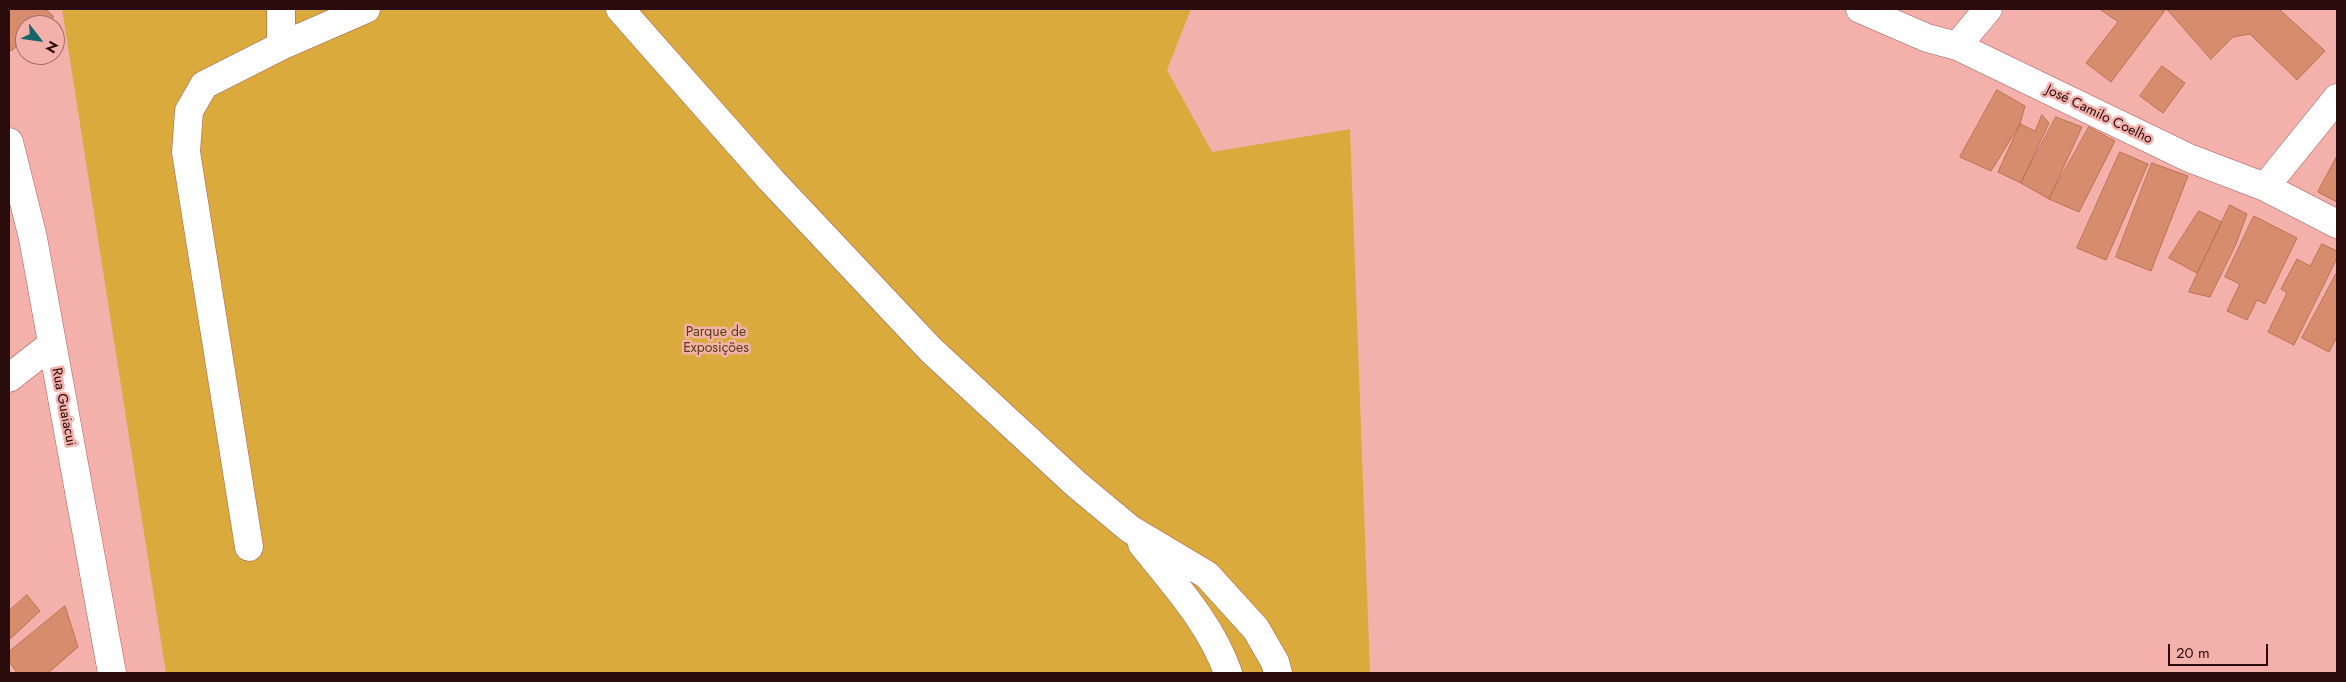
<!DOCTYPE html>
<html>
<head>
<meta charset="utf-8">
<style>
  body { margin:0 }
  #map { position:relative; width:2346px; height:682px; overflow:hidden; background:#f4b1ab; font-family:Jost,sans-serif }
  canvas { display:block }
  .frame { position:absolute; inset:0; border:10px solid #2a0c0c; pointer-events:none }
  .north { position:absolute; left:15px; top:15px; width:50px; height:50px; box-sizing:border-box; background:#f4b1ab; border:1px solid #a36f6b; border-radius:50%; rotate:120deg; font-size:14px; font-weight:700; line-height:20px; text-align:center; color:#2a0c0c }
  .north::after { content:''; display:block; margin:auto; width:18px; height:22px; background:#17656c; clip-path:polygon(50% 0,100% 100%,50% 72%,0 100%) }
  .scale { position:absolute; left:2168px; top:644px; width:100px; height:22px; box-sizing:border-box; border:2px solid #2a0c0c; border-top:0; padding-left:6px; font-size:15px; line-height:18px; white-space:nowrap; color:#2a0c0c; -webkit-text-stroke:4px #f4b1ab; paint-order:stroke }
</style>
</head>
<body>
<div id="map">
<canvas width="2346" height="682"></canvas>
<div class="frame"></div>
<div class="north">N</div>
<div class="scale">20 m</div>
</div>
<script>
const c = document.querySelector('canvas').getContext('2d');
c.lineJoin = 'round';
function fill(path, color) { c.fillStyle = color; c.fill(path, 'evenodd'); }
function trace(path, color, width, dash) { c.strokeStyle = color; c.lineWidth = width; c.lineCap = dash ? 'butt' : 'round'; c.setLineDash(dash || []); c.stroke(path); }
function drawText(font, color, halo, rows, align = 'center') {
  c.font = font + ' Jost,sans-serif'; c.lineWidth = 5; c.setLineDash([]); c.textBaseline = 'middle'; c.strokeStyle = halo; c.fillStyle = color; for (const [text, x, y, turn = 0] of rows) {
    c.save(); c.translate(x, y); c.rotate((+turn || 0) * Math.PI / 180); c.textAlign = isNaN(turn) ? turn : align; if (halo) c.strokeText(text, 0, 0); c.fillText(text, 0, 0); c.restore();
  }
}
fill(new Path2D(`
  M62,9H1191L1167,70L1212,152L1350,129L1370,673H166Z`), '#daaa3c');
const building = new Path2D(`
  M9,9H46L54,17L43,25H25V40L11,51L9,49Z
  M2100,9H2166L2111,82L2086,63L2118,22Z
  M2167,9H2279L2325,51L2297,80L2250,34L2233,37L2211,59Z
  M2162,66L2185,83L2163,113L2140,96Z
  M1997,90L2025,106L2020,124L1991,171L1960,157Z
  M2042,115L2049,123L2021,183L1998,172L2020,124L2035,131Z
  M2056,117L2082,127L2049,199L2021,183Z
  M2089,127L2115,141L2079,212L2049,199Z
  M2120,152L2148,164L2106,260L2077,248Z
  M2337,156V202L2318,192Z
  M2152,163L2188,176L2151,271L2116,257Z
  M2230,205L2247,214L2236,244L2210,297L2189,292Z
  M2199,211L2222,222L2197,273L2169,258Z
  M2254,216L2297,238L2265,304L2257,300L2247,320L2227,311L2240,284L2225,277Z
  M2322,244L2337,251V258L2294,345L2268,332L2287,293L2281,289L2297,259L2310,266Z
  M2337,272V337L2329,352L2302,338Z
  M27,595L40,611L9,640V611Z
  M65,606L78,647L48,673H17L9,661V652Z`);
fill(building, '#d68c6d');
trace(building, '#b97253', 1);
const minor = new Path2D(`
  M281,9V46
  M620,9L771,180L931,350L1076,484L1130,529L1207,575L1256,629L1275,662L1278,673
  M1860,9L1927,38L1957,46L2189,158L2265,187L2337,224
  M1957,46L1988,9
  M9,142L33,238L112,673
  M2265,187L2337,98
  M9,378L51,345
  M1142,544C1174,584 1211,624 1228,673
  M249,547L186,152L189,111L204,85L281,46L366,9`);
trace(minor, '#a65a56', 29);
trace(minor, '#fff', 28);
drawText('14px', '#2a0c0c', '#f4b1ab', [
  ["José Camilo Coelho",2099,115,26],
  ["Rua Guaiacui",63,407,79]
]);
drawText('14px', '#56400f', '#f4b1ab', [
  ["Parque de",716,333],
  ["Exposições",716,349]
]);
</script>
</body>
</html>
